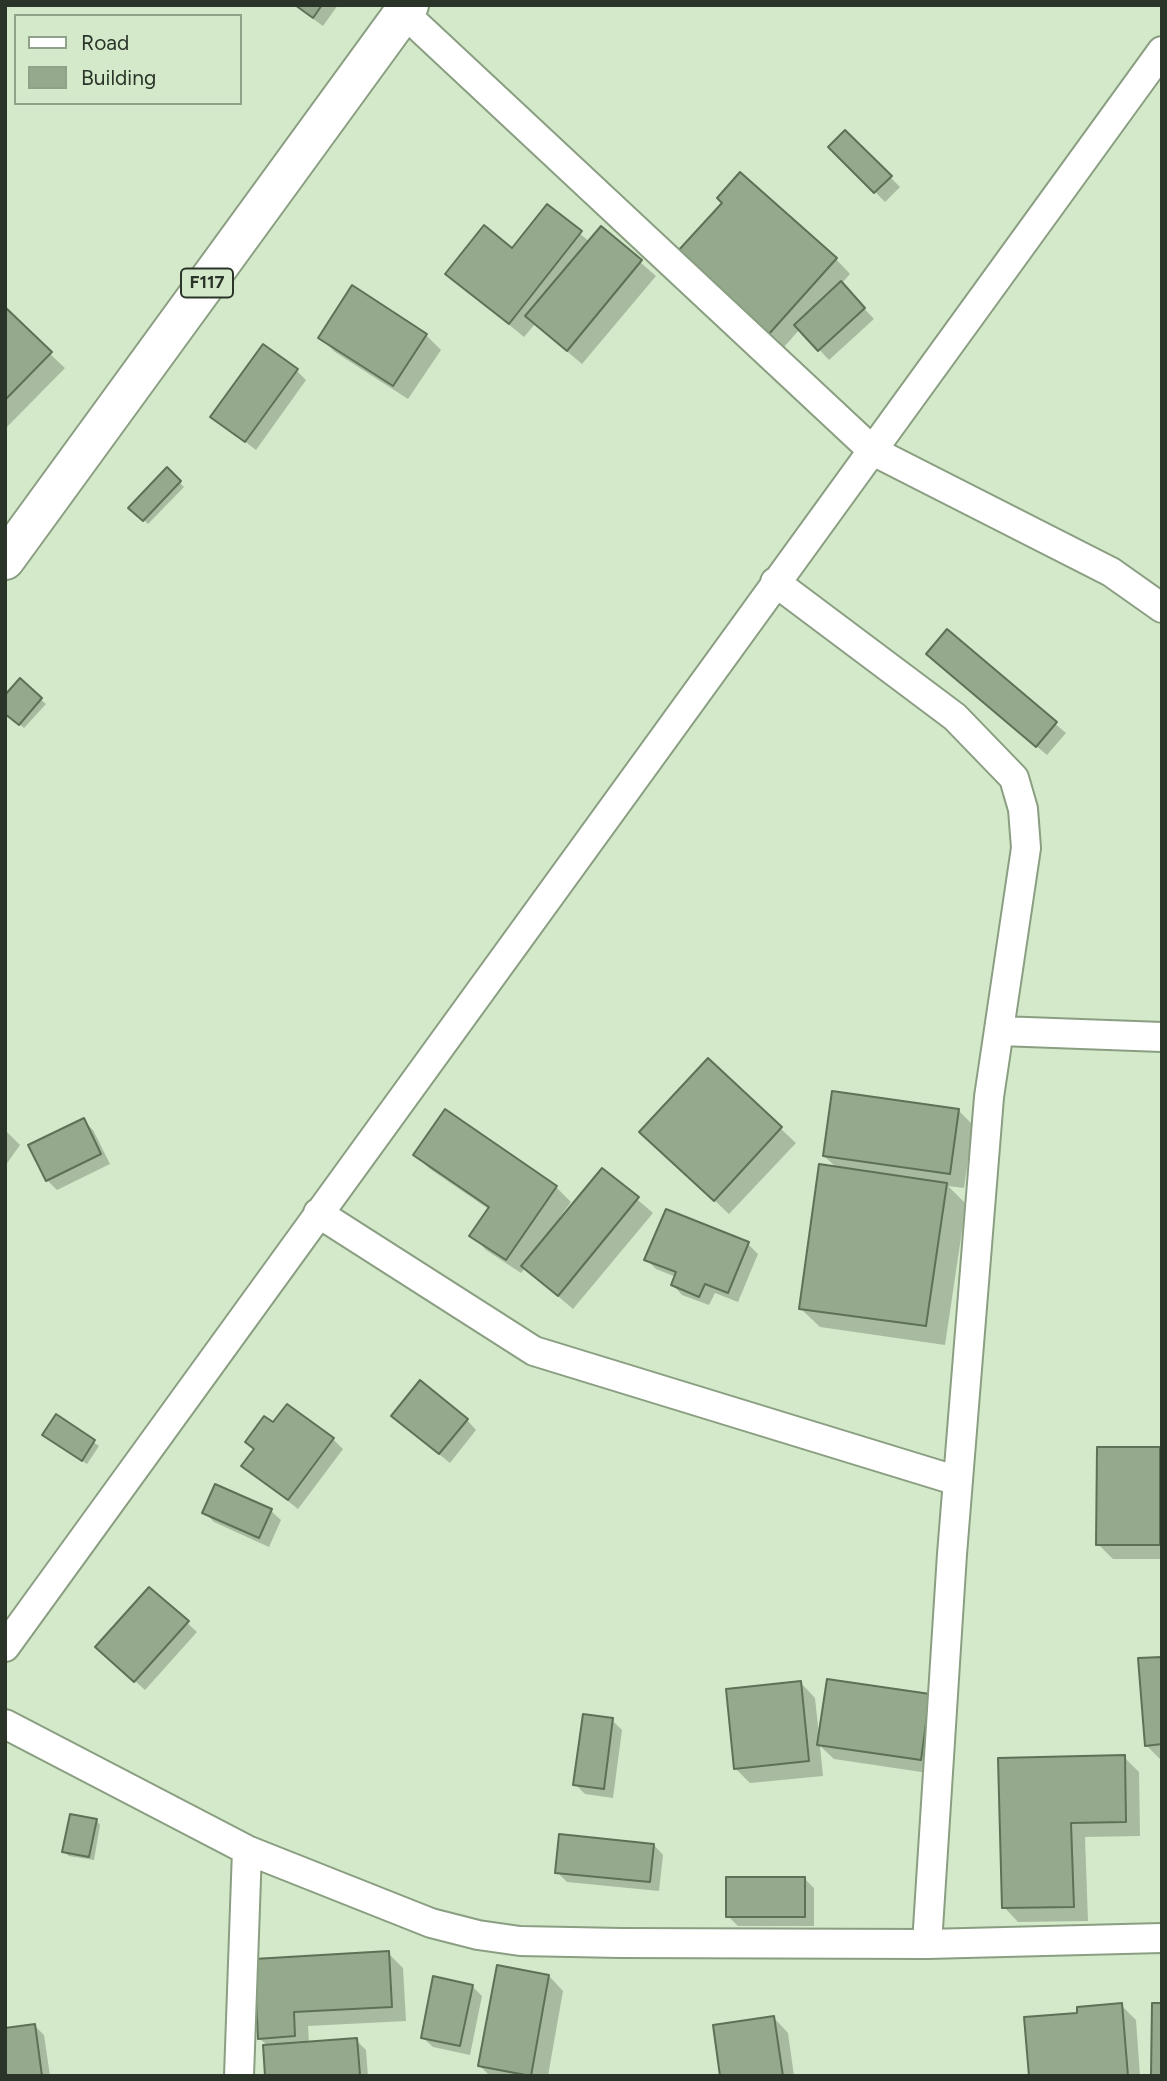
<!DOCTYPE html>
<html>
<head>
<meta charset="utf-8">
<style>
  body { margin:0 }
  #map { position:relative; width:1167px; height:2081px; overflow:hidden; background:#d3e9c9; font-family:Figtree,sans-serif }
  canvas { display:block }
  .frame { position:absolute; inset:0; border:7px solid #2b3428; pointer-events:none }
  .legend { position:absolute; left:14px; top:14px; width:228px; height:91px; box-sizing:border-box; background:#d3e9c9; border:2px solid #90a189; margin:0; padding:9px 12px; list-style:none; font-size:21px; color:#2b3428 }
  .legend li { display:flex; align-items:center; gap:14px; height:35px }
  .legend b { width:35px; border:2px solid #90a189 }
</style>
</head>
<body>
<div id="map">
<canvas width="1167" height="2081"></canvas>
<div class="frame"></div>
<ul class="legend">
<li><b style="height:9px;background:#fff"></b>Road</li>
<li><b style="height:19px;background:#95aa8c"></b>Building</li>
</ul>
</div>
<script>
const c = document.querySelector('canvas').getContext('2d');
c.lineJoin = 'round';
function fill(path, color) { c.fillStyle = color; c.fill(path, 'evenodd'); }
function trace(path, color, width, dash) { c.strokeStyle = color; c.lineWidth = width; c.lineCap = dash ? 'butt' : 'round'; c.setLineDash(dash || []); c.stroke(path); }
function drawText(font, color, halo, rows, align = 'center') {
  c.font = font + ' Figtree,sans-serif'; c.lineWidth = 6; c.setLineDash([]); c.textBaseline = 'middle'; c.strokeStyle = halo; c.fillStyle = color; for (const [text, x, y, turn = 0] of rows) {
    c.save(); c.translate(x, y); c.rotate((+turn || 0) * Math.PI / 180); c.textAlign = isNaN(turn) ? turn : align; if (halo) c.strokeText(text, 0, 0); c.fillText(text, 0, 0); c.restore();
  }
}
fill(new Path2D(`
  M294,5H338L323,26Z
  M845,132L900,187L885,202L831,147Z
  M547,207L590,242L601,228L656,276L582,364L535,324L524,337L447,274L513,251Z
  M836,259L850,274L841,284L874,319L829,360L800,329L784,347L694,267Z
  M5,312L65,368L5,429Z
  M426,335L441,350L408,399L335,352L320,337Z
  M297,371L306,380L256,450L213,417Z
  M167,470L184,487L148,524L131,508Z
  M947,632L1066,733L1047,755L938,664Z
  M20,681L46,704L24,728L5,712Z
  M708,1061L796,1143L729,1214L656,1146Z
  M958,1110L973,1125L964,1188L948,1186L966,1204L945,1345L820,1327L800,1308L838,1169L824,1156Z
  M445,1111L556,1187L571,1202L560,1217L562,1219L603,1170L653,1213L573,1309L525,1268L521,1273L486,1250L472,1235L490,1210L430,1169L415,1155Z
  M83,1120L93,1130L110,1164L57,1190L47,1180Z
  M5,1130L20,1145L5,1166Z
  M748,1244L758,1254L738,1302L715,1293L709,1305L682,1295L673,1285L676,1277L656,1269L646,1259Z
  M56,1417L99,1446L87,1464L49,1439Z
  M467,1420L476,1430L450,1463L403,1425Z
  M273,1425L333,1439L343,1449L298,1509L243,1466Z
  M1159,1448L1162,1451V1559H1113L1098,1544Z
  M271,1511L281,1520L269,1547L214,1522L204,1512Z
  M150,1589L197,1632L145,1690L107,1656Z
  M1162,1658V1759L1161,1760L1146,1745Z
  M801,1683L815,1698L819,1735L929,1695L935,1774L834,1759L820,1746L823,1776L750,1783L735,1768Z
  M612,1720L622,1730L613,1798L585,1794L575,1784Z
  M1124,1757L1139,1772L1140,1836L1085,1837L1088,1921L1018,1922L1004,1907L1000,1760Z
  M96,1820L100,1825L94,1860L69,1856L64,1852Z
  M654,1845L663,1855L659,1891L567,1882L557,1872Z
  M805,1879L814,1888V1926H738L728,1916Z
  M388,1953L403,1968L406,2021L308,2026L309,2043L356,2040L366,2050L368,2076H267L268,2046L259,2038L255,1960Z
  M549,1976L563,1991L548,2076H490L480,2066Z
  M472,1986L482,1996L470,2055L433,2047L423,2038Z
  M1121,2005L1136,2020L1140,2076H1031L1079,2014Z
  M774,2018L788,2033L794,2076H722Z
  M35,2026L44,2035L50,2076H5Z`), '#0003');
const building = new Path2D(`
  M295,5H322L313,18Z
  M845,130L892,176L874,193L828,147Z
  M740,172L837,258L769,334L677,252L722,203L717,198Z
  M547,204L582,231L509,324L445,274L484,225L512,248Z
  M601,226L642,260L567,351L525,316Z
  M841,281L865,308L818,351L794,325Z
  M352,285L427,334L393,386L318,338Z
  M6,308L52,352L5,400V310Z
  M263,344L298,369L245,442L210,417Z
  M167,467L181,481L143,521L128,508Z
  M947,629L1057,722L1036,747L926,654Z
  M20,678L42,698L19,725L5,714V695Z
  M708,1058L782,1127L714,1201L639,1132Z
  M832,1091L959,1109L950,1174L823,1156Z
  M445,1109L557,1186L506,1260L469,1236L489,1207L413,1155Z
  M84,1118L101,1154L46,1181L28,1145Z
  M819,1164L947,1183L926,1326L799,1309Z
  M602,1168L639,1197L558,1296L521,1266Z
  M666,1209L749,1242L728,1293L705,1284L699,1297L671,1285L676,1272L644,1260Z
  M420,1380L468,1419L439,1454L391,1416Z
  M287,1404L334,1438L288,1500L241,1466L254,1449L245,1442L264,1416L273,1422Z
  M56,1414L95,1440L82,1461L42,1435Z
  M1097,1447H1160V1545H1096Z
  M215,1484L272,1509L259,1538L202,1513Z
  M149,1587L189,1621L134,1682L95,1647Z
  M1162,1657V1744L1145,1746L1138,1658Z
  M827,1679L930,1694L921,1760L817,1745Z
  M801,1681L809,1761L734,1769L726,1689Z
  M583,1714L613,1718L604,1789L573,1785Z
  M1125,1755L1126,1822L1071,1823L1074,1907L1002,1908L998,1758Z
  M70,1814L97,1819L89,1857L62,1852Z
  M559,1834L654,1844L650,1882L555,1873Z
  M726,1877H805V1917H726Z
  M389,1951L392,2007L294,2012L295,2036L258,2039L254,1959Z
  M497,1965L549,1975L531,2076L478,2066Z
  M433,1976L473,1985L460,2046L421,2038Z
  M1122,2003L1128,2076H1029L1024,2017L1077,2013V2007Z
  M1152,2003H1162V2076H1151Z
  M774,2016L783,2076H720L713,2025Z
  M35,2024L42,2076H5V2028Z
  M357,2038L360,2075L265,2076L263,2045Z`);
fill(building, '#95aa8c');
trace(building, '#5e7156', 2);
const street = new Path2D(`
  M403,12L873,451L1111,572L1162,608
  M775,582L955,717L1014,778L1023,809L1026,848L989,1097L952,1554L927,1944
  M1000,1031L1162,1037
  M318,1213L534,1351L958,1481
  M5,1647L1162,51
  M5,1724L247,1850L431,1923L478,1935L520,1941L621,1943L927,1944L1162,1938
  M239,2076L247,1850`);
const primary = new Path2D(`
  M5,560L409,5`);
trace(street, '#8a9e81', 32);
trace(primary, '#8a9e81', 42);
trace(street, '#fff', 28);
trace(primary, '#fff', 38);
for (const [x, y, w] of [
  [207,283,52]
]) { const box = new Path2D(); box.roundRect(x - w / 2, y - 14.5, w, 29, 5); c.fillStyle = '#d3e9c9'; c.fill(box); trace(box, '#2b3428', 2); }
drawText('bold 18px', '#2b3428', null, [
  ["F117",207,283]
]);
</script>
</body>
</html>
